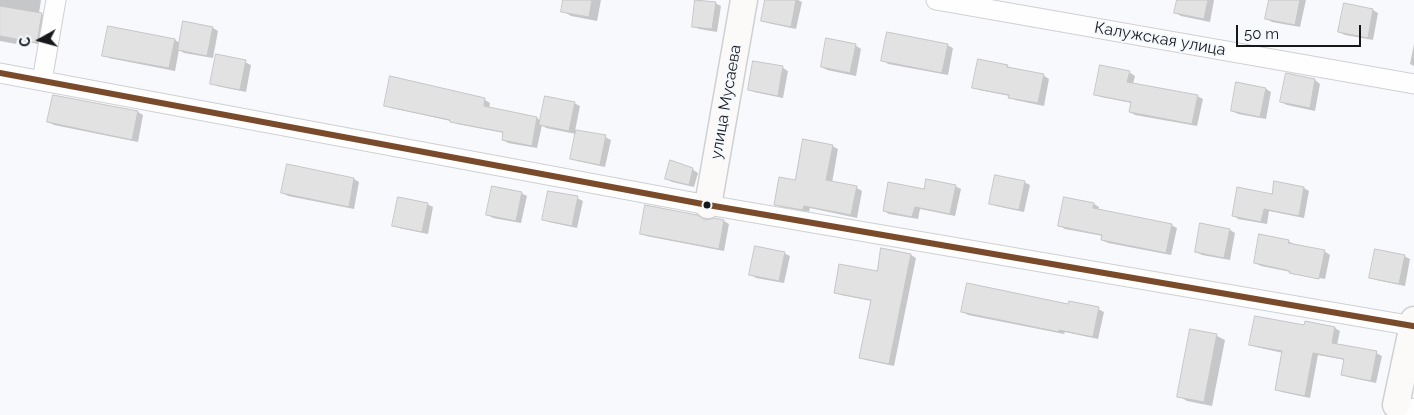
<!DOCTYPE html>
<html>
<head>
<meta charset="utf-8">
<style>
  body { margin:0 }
  #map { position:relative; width:1414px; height:415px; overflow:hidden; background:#f7f9fc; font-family:Raleway,sans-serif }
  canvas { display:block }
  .north { position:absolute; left:15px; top:15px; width:50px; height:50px; -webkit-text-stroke:4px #f5f9fe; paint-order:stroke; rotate:263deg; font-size:14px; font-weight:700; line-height:20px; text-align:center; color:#16181a }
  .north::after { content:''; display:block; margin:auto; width:18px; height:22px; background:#16181a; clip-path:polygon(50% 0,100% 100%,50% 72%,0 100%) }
  .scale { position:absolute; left:1236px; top:25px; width:125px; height:22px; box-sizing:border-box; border:2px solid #16181a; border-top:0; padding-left:6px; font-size:15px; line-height:18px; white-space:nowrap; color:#16181a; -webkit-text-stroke:4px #f5f9fe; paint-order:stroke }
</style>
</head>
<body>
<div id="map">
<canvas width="1414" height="415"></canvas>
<div class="north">С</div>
<div class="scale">50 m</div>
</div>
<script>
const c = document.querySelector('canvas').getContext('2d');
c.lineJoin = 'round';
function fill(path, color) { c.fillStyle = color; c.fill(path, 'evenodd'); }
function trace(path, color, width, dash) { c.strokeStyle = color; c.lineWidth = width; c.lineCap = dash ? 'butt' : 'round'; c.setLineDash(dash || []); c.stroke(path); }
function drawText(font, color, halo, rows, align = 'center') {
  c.font = font + ' Raleway,sans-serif'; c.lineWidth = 4; c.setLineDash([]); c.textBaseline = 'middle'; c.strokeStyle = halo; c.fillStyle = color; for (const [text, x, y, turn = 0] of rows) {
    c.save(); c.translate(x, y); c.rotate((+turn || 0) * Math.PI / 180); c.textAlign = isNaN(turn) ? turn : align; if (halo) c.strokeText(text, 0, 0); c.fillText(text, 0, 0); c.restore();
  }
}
fill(new Path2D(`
  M0,0H41L39,13L47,17L43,45L17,40L16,44L0,41Z
  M565,0H601L597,21L571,16L563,11Z
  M696,0L715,3L721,6L717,32L699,29L693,26Z
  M766,0H798L802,2L796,29L768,23L762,20Z
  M1178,0H1214L1210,22L1181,16L1176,13Z
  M1270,0H1306L1300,27L1272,22L1266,18Z
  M1345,4L1373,10L1378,13L1373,40L1345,35L1339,32Z
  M109,28L175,40L180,43L213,28L218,31L213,58L184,53L179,50L175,71L109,58L104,55Z
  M1414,44V66L1410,64Z
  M855,45L861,49L856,76L827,70L822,67Z
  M947,45L953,48L948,75L888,64L883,60Z
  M245,62L251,65L246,92L217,86L212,83Z
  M754,62L783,68L788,71L783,98L754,92L749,89Z
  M1007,66L1013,69L1043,75L1049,79L1044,106L1015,100L1010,96L979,90L974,87Z
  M1129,72L1135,76L1133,84L1197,96L1203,99L1197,126L1135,115L1130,112L1132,103L1101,97L1095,94Z
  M1315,80L1320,84L1315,111L1287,105L1281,102Z
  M1237,84L1266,89L1271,92L1266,119L1238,114L1232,111Z
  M485,100L490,103L489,109L537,118L541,121L574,103L580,106L575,131L605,137L611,140L605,167L577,161L572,158L576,134L546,128L542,125L537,148L508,143L503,140L504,133L457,124L451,121L391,108L386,105Z
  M138,112L143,115L138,142L54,125L49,122Z
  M832,146L838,149L832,183L857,188L862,191L857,218L810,208L809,212L780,207L775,204Z
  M692,169L698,173L694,187L672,182L667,179Z
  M354,179L359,182L354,209L288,196L283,193Z
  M1024,182L1030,185L1024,212L996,206L991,203Z
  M1275,182L1304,188L1309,191L1304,218L1269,211L1267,224L1238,219L1233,215L1273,195Z
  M955,186L961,189L955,216L920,209L918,219L889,214L884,211L925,191Z
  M521,193L527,196L521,223L493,218L488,215Z
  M577,198L583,201L577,228L549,222L544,219Z
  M427,204L433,207L428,234L399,228L394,225Z
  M1094,204L1099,207L1098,211L1171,225L1177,228L1171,255L1108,243L1102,240L1103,236L1065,229L1060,226Z
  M715,219L724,221L729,224L724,251L646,236L641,233Z
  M1201,225L1230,230L1235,233L1230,260L1202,255L1196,252Z
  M1288,241L1294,244L1324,251L1330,255L1325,279L1295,273V275L1291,272L1261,266L1255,263Z
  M882,249L911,255L916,258L894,366L866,360L860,357L872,301L841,295L835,292L878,272Z
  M784,253L790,256L784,283L756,278L751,274Z
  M1404,256L1410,259L1405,286L1376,280L1371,277Z
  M1069,305L1098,309L1104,312L1098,339L1065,332L1064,334L968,315L963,312Z
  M1305,327L1335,328L1340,331L1337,345L1376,353L1382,356L1376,383L1348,377L1342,374L1345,360L1318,355L1310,398L1282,392L1276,389L1283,353L1256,347L1250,344Z
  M1191,330L1217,336L1225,340L1212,406L1187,401L1179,396Z`), '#0003');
const building = new Path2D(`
  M563,0H592L589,17L561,12Z
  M695,0L716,2L712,29L692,27Z
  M765,0H796L791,27L761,21Z
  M1177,0H1208L1204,19L1174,13Z
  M1269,0H1300L1295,25L1265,19Z
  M1344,3L1373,9L1368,38L1338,32Z
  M0,6L42,13L37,43L0,36Z
  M183,21L213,27L207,56L178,50Z
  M108,26L175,39L169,68L102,56Z
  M887,32L948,44L942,73L881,61Z
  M826,38L856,44L850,73L821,67Z
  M216,54L246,60L240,90L210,84Z
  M978,59L1008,65L1007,67L1044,74L1038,103L1008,98L1009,95L972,88Z
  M753,61L783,66L778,96L748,90Z
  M1100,65L1130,71L1127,82L1198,95L1192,124L1129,112L1131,102L1094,95Z
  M1286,73L1315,79L1310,108L1280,102Z
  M390,76L485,98L484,106L537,117L532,146L502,140L503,132L450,122V120L384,106Z
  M1236,82L1266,88L1260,117L1231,111Z
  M53,95L138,111L132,140L47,122Z
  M545,96L575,102L569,131L539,125Z
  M576,130L606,135L600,165L570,159Z
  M803,139L833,145L826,180L857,186L851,215L804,206L803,210L774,205L779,177L795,180Z
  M670,160L693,168L689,185L665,179Z
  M287,164L354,178L349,207L281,193Z
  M995,175L1025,181L1019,210L989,204Z
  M926,179L956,185L950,214L915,207L912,217L883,211L888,182L924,189Z
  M1274,181L1304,187L1299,216L1264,209L1261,222L1232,216L1237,187L1272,194Z
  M492,186L522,192L516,221L486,215Z
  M548,191L578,196L572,226L542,220Z
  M398,197L428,203L422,232L392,226Z
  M1064,197L1094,203L1093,208L1172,224L1166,253L1101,240L1102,235L1058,226Z
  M645,205L697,215L705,220L715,218L724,220L719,249L640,234Z
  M1200,223L1230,229L1224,258L1195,252Z
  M1259,234L1289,240L1288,243L1325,250L1319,279L1289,273L1290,271L1254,263Z
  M755,246L785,252L779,281L749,275Z
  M881,248L911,254L889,364L859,358L871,300L834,293L839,264L877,271Z
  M1375,249L1405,255L1399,284L1369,278Z
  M967,283L1068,304L1069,301L1099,307L1093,337L1059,330V332L961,312Z
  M1255,316L1304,325L1305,321L1335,327L1332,343L1377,351L1371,381L1341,375L1344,359L1313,353L1305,396L1275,390L1282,351L1249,345Z
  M1190,329L1217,334L1204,402L1177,397Z`);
fill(building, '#e2e2e3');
trace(building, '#c6c6c7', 1);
const street = new Path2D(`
  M936,0L1414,84
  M0,73L708,205L1413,326
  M42,81L56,0
  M1396,405L1414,409`);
const secondary = new Path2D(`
  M708,205L744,0
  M1396,405L1414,320`);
trace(street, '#cfd0d2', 21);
trace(secondary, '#cfd0d2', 29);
trace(street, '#fefeff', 19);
trace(secondary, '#fbfaf9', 26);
trace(new Path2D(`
  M0,73L708,205L1413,326`), '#7a4b2a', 6);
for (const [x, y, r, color] of [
  [707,205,4.5,"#16181a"]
]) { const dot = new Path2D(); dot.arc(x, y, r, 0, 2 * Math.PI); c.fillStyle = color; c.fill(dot); trace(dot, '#f5f9fe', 2); }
drawText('16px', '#16181a', '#f5f9fe', [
  ["Калужская улица",1160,39,10],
  ["улица Мусаева",726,102,-80]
]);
</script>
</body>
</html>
